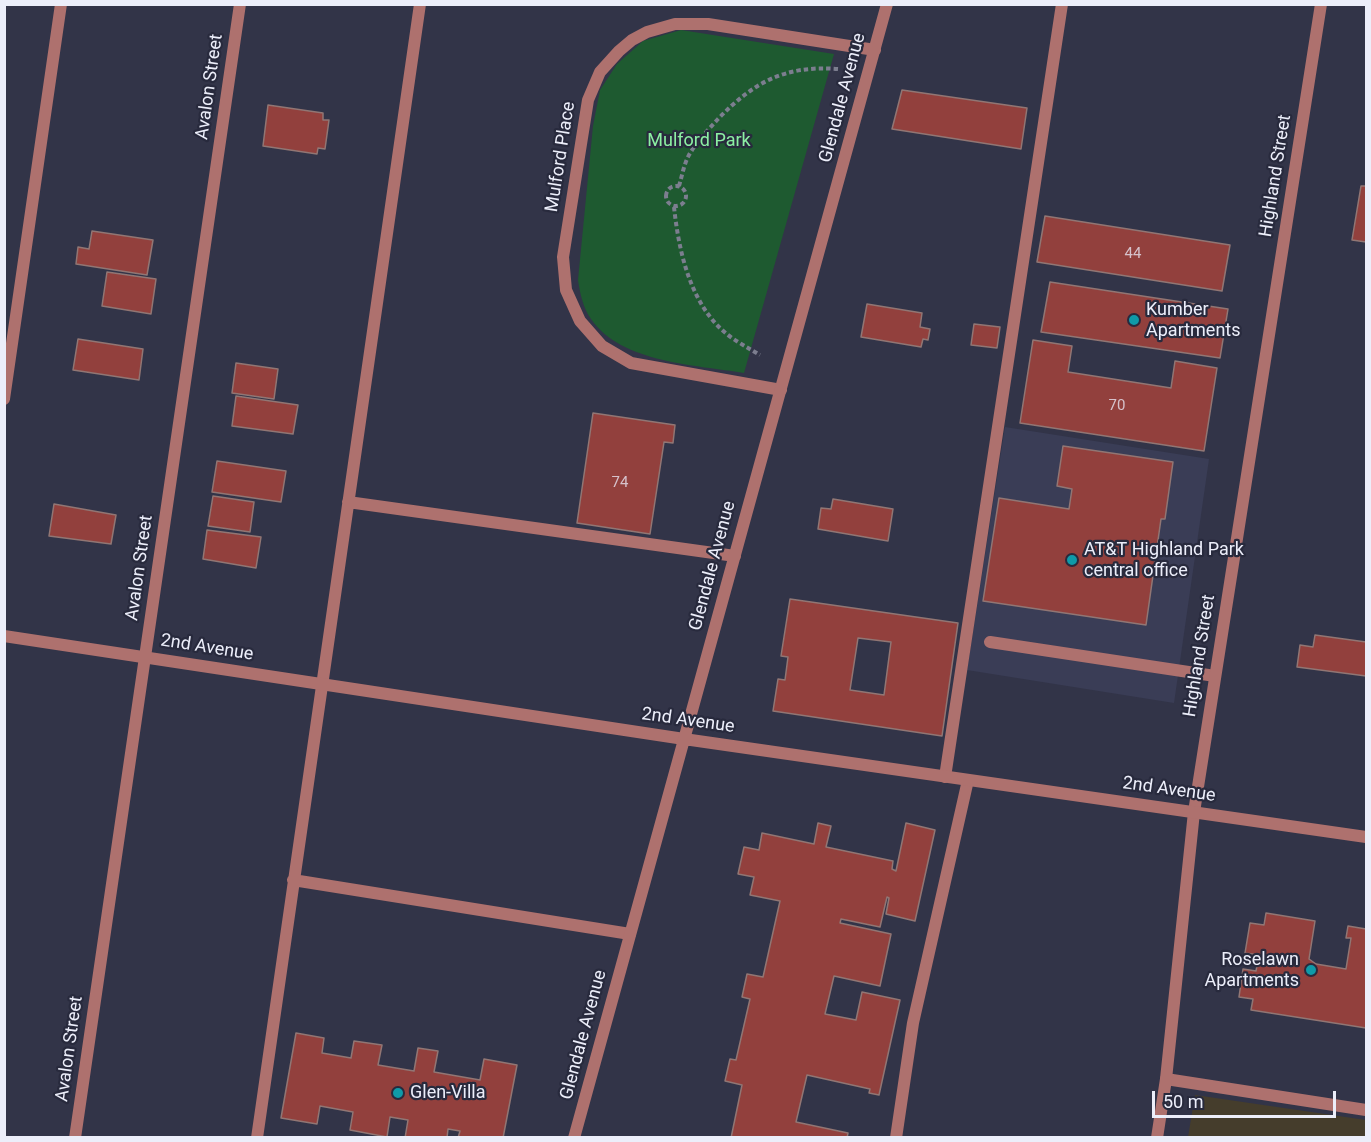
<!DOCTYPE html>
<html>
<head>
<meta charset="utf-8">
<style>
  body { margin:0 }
  #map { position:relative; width:1371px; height:1142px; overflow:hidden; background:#323448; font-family:Roboto,sans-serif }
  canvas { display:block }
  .frame { position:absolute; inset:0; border:6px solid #eceefa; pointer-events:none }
  .scale { position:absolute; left:1152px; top:1091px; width:184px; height:27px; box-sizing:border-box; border:3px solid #eceefa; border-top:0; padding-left:8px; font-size:18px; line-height:21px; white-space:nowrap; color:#eceefa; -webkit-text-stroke:4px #282a3d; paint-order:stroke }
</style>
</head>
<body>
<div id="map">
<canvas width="1371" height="1142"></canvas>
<div class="frame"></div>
<div class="scale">50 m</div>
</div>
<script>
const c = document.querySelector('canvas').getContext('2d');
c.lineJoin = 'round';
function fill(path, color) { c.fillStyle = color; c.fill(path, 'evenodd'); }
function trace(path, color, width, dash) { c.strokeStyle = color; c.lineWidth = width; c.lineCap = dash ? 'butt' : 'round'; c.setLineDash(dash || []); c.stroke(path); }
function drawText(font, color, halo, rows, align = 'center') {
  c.font = font + ' Roboto,sans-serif'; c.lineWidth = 4.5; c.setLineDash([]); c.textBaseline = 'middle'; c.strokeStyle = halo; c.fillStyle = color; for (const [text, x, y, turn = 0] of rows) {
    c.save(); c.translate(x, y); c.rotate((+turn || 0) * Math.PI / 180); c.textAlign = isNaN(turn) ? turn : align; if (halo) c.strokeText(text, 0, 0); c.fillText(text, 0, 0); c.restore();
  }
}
fill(new Path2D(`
  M1005,427L1209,459L1174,703L967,670Z`), '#3a3d56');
fill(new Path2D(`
  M1195,1095L1366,1120V1137H1188Z`), '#453d2c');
fill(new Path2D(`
  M681,30L834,54L744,373C697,365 621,363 591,319C583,308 580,293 578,280L593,126L600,90L617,64L643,41Z`), '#1e5a30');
const building = new Path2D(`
  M902,90L1027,108L1021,149L892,129Z
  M268,105L323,113V120H329L325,149L318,148L317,154L263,146Z
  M1361,186H1366V242L1352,240Z
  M1045,216L1230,245L1222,291L1037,262Z
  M92,231L153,240L147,275L76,264L78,247L89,249Z
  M107,272L156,279L151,314L102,306Z
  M1050,282L1228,309L1220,358L1041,332Z
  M867,304L922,313L920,327L930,329L928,340L923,339L921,347L861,337Z
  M974,324L1000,327L997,348L971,345Z
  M78,339L143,349L139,380L73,370Z
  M1033,340L1072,346L1068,372L1171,388L1175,361L1217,368L1204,451L1020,423Z
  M236,363L278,369L274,399L232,393Z
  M236,396L298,405L293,434L232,426Z
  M593,413L675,425L673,443L664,442L650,534L577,523Z
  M1063,446L1173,462L1165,519H1161L1146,625L983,601L999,498L1069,509L1072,489L1057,486Z
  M217,461L286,471L281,502L212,492Z
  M213,496L254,502L250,532L208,526Z
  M833,499L893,509L888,541L818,529L821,508L831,509Z
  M54,504L116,515L111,544L49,536Z
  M207,530L261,537L256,568L203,559Z
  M790,599L958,623L942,736L773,711L778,679L785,680L788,657L781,656ZM858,638L891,642L884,695L850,690Z
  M1315,635L1366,642V676L1297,667L1300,645L1313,647Z
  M818,823L831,826L826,847L893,861L892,869L896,871L906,823L935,830L915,921L886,914L889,898L887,897L880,927L841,919L840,923L891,934L880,986L834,976L825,1014L856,1020L862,992L900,1000L879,1095L869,1093L870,1089L807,1075L796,1122L848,1133L847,1138H731L742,1085L725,1081L730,1059L736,1060L750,999L742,997L747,974L763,977L780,901L750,895L754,877L738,874L744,847L759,850L762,833L814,844Z
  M1266,913L1315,921L1309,959L1316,964L1346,969L1351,938H1346L1348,926L1366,929V1028L1251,1010L1253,999L1239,997L1243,969L1256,971L1259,955L1245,953L1250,923L1264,925Z
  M296,1033L324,1038L322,1053L351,1058L354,1041L382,1045L378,1065L414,1071L418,1048L438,1051L434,1072L480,1080L484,1059L517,1065L503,1138H458L460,1131L448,1129L447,1138H405L408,1120L390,1117L387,1137L350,1130L353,1112L320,1106L317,1124L281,1118Z`);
fill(building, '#92403d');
trace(building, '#917674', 1.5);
trace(new Path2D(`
  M666 196a10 10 0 1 1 20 0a10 10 0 1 1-20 0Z
  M679,186C682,176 684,164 689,155C697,141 708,130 718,119C754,82 785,65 838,69
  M674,207C679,253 691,309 732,338C741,344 750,349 760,355`), '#7c7e8f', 4, [4.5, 3]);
trace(new Path2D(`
  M4,399L61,4
  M348,502L735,556
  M990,642L1215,676
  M945,777L1062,4
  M293,880L630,934
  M1166,1079L1366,1110
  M257,1138L420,4
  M896,1138L913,1023L968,780`), '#ae716e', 12);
trace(new Path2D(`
  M781,390L631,363L602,346L580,321L566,290L563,257L588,100L600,72L619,51L632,40L647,32L675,24H708L875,50
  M4,636L684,739
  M75,1138L240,4
  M1157,1138L1166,1079L1194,812L1321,4`), '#ae716e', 12);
trace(new Path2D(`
  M684,739L1366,837
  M574,1138L887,4`), '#ae716e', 12);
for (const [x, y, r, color] of [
  [1134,320,6,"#0f9aa8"],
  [1072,560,6,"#0f9aa8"],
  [1311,970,6,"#0f9aa8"],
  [398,1093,6,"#0f9aa8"]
]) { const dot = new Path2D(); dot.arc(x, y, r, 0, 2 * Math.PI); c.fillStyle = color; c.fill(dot); trace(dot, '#282a3d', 2); }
drawText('15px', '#d6c2cb', null, [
  ["44",1133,254],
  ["70",1117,406],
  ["74",620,483]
]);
drawText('18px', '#eceefa', '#282a3d', [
  ["Avalon Street",210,87,-82],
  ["Glendale Avenue",843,98,-75],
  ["Mulford Place",561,157,-81],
  ["Highland Street",1276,176,-81],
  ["Glendale Avenue",713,566,-75],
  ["Avalon Street",140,568,-82],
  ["2nd Avenue",207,648,9],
  ["Highland Street",1200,656,-81],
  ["2nd Avenue",688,721,8],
  ["2nd Avenue",1169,790,8],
  ["Glendale Avenue",584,1035,-75],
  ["Avalon Street",70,1049,-82]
]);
drawText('18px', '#8cf0a3', '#282a3d', [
  ["Mulford Park",699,141]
]);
drawText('18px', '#eceefa', '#282a3d', [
  ["Kumber",1146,310],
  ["Apartments",1146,331],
  ["AT&T Highland Park",1084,550],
  ["central office",1084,571],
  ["Roselawn",1299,960,"right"],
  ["Apartments",1299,981,"right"],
  ["Glen-Villa",410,1093]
], 'left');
</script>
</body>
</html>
